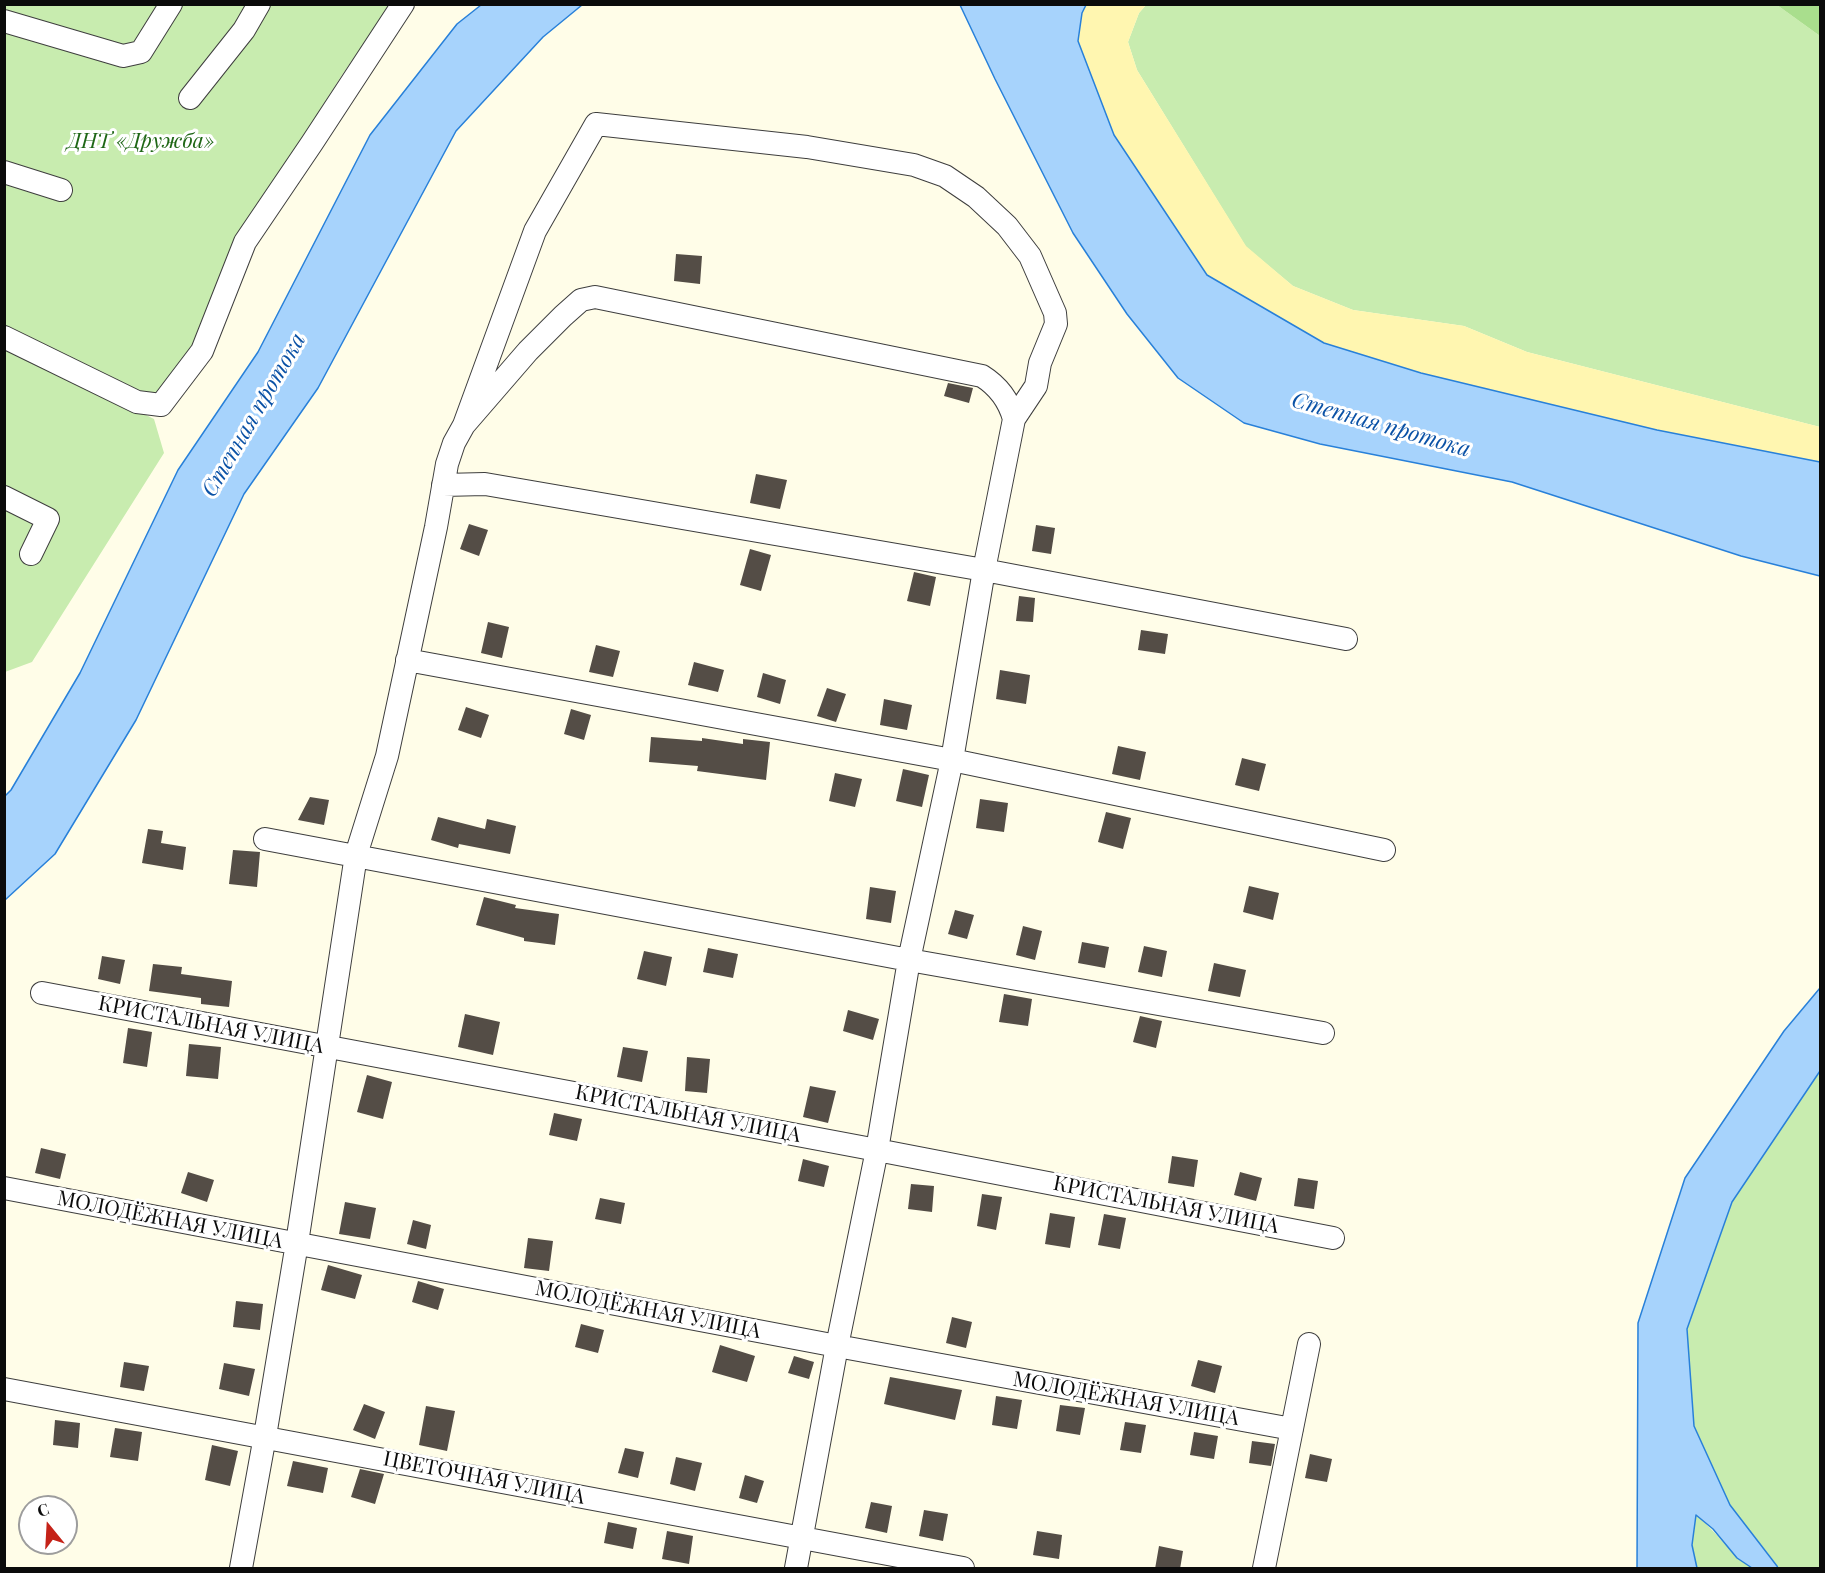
<!DOCTYPE html>
<html>
<head>
<meta charset="utf-8">
<style>
  body { margin:0 }
  #map { position:relative; width:1825px; height:1573px; overflow:hidden; background:#fffde8; font-family:"Playfair Display",serif }
  canvas { display:block }
  .frame { position:absolute; inset:0; border:6px solid #0b0b0b; pointer-events:none }
  .north { position:absolute; left:18px; top:1495px; width:60px; height:60px; box-sizing:border-box; background:#fff; border:2px solid #9d9d9d; border-radius:50%; rotate:342deg; font-size:16px; font-weight:700; line-height:24px; text-align:center; color:#0b0b0b }
  .north::after { content:''; display:block; margin:auto; width:21px; height:27px; background:#c52218; clip-path:polygon(50% 0,100% 100%,50% 72%,0 100%) }
</style>
</head>
<body>
<div id="map">
<canvas width="1825" height="1573"></canvas>
<div class="frame"></div>
<div class="north">С</div>
</div>
<script>
const c = document.querySelector('canvas').getContext('2d');
c.lineJoin = 'round';
function fill(path, color) { c.fillStyle = color; c.fill(path, 'evenodd'); }
function trace(path, color, width, dash) { c.strokeStyle = color; c.lineWidth = width; c.lineCap = dash ? 'butt' : 'round'; c.setLineDash(dash || []); c.stroke(path); }
function drawText(font, color, halo, rows, align = 'center') {
  c.font = font + ' "Playfair Display",serif'; c.lineWidth = 6; c.setLineDash([]); c.textBaseline = 'middle'; c.strokeStyle = halo; c.fillStyle = color; for (const [text, x, y, turn = 0] of rows) {
    c.save(); c.translate(x, y); c.rotate((+turn || 0) * Math.PI / 180); c.textAlign = isNaN(turn) ? turn : align; if (halo) c.strokeText(text, 0, 0); c.fillText(text, 0, 0); c.restore();
  }
}
fill(new Path2D(`
  M4,5H390L340,78L234,247L199,338L144,414L154,419L164,453L32,662L5,672Z
  M1146,5H1777L1820,36V427L1527,352L1464,326L1353,310L1293,286L1246,247L1137,70L1128,42L1139,13Z
  M1820,1071V1568H1778L1777,1565L1730,1505L1694,1426L1687,1329L1732,1202Z
  M1696,1515C1717,1532 1730,1554 1752,1568H1697L1692,1545Z`), '#c8ecaf');
fill(new Path2D(`
  M1777,5H1820V36Z`), '#a9de8d');
fill(new Path2D(`
  M1086,5H1146L1139,13L1128,42L1137,70L1246,246L1293,286L1353,310L1464,326L1527,352L1820,427V462L1657,430L1421,373L1324,343L1207,275L1114,135L1078,41L1082,13Z`), '#fff6b0');
const water = new Path2D(`
  M481,5H582L543,37L456,131L318,388L244,494L136,720L55,854L5,900V796L11,790L80,673L178,470L258,352L370,135L457,24Z
  M960,5H1086L1082,13L1078,41L1114,135L1207,275L1324,343L1421,373L1657,430L1820,462V576L1741,556L1512,482L1320,444L1244,423L1178,378L1127,314L1073,233L995,79Z
  M1820,988V1071L1732,1202L1687,1329L1694,1426L1730,1505L1777,1566L1778,1568H1752L1737,1558L1713,1529L1696,1515L1692,1545L1697,1568H1637L1638,1323L1685,1178L1784,1031Z`);
fill(water, '#a7d3fc');
trace(water, '#2880d9', 1.5);
fill(new Path2D(`
  M676,254L702,256L700,284L674,281Z
  M948,383L973,388L969,403L944,396Z
  M756,474L787,480L780,509L750,503Z
  M469,524L488,530L479,556L460,549Z
  M1036,525L1055,528L1051,554L1032,551Z
  M750,549L771,555L761,591L740,585Z
  M914,572L936,577L930,606L907,601Z
  M1019,596L1035,598L1033,622L1016,621Z
  M488,622L509,627L502,658L481,653Z
  M1141,630L1168,634L1165,654L1138,650Z
  M596,645L620,651L613,677L589,672Z
  M694,662L724,670L718,692L688,685Z
  M1000,670L1030,675L1026,704L996,699Z
  M763,673L786,680L780,704L757,697Z
  M827,688L846,694L836,722L817,716Z
  M884,699L912,705L907,730L880,725Z
  M466,707L489,715L481,738L458,730Z
  M571,709L591,715L584,740L564,734Z
  M651,737L702,741V738L743,744V739L770,742L766,780L697,771L698,766L649,762Z
  M1118,746L1146,752L1140,780L1112,774Z
  M1242,758L1266,764L1259,791L1235,785Z
  M903,769L929,775L922,807L896,801Z
  M835,773L862,779L855,807L829,801Z
  M310,797L329,800L324,825L298,820Z
  M980,799L1008,803L1004,832L976,828Z
  M1106,812L1131,818L1123,849L1098,842Z
  M438,817L485,829L487,819L516,826L510,854L459,844L458,848L431,840Z
  M148,829L163,831L161,843L186,847L183,870L142,863Z
  M233,850L260,852L257,887L229,884Z
  M1249,886L1279,893L1273,920L1243,912Z
  M870,887L896,891L891,923L866,919Z
  M484,897L516,905L515,908L559,914L555,945L524,941V938L476,925Z
  M955,910L974,915L967,939L948,934Z
  M1023,926L1042,931L1035,960L1016,955Z
  M1082,942L1109,947L1105,968L1078,963Z
  M1144,946L1167,951L1162,977L1138,972Z
  M708,948L738,954L733,978L703,972Z
  M644,951L672,957L666,986L637,979Z
  M102,956L125,960L120,984L98,979Z
  M1214,963L1246,970L1240,997L1208,991Z
  M153,964L182,967L181,974L232,981L229,1007L201,1004V998L149,991Z
  M1004,994L1032,999L1028,1026L999,1022Z
  M848,1010L879,1019L873,1040L843,1031Z
  M465,1014L500,1022L493,1055L458,1047Z
  M1140,1016L1162,1021L1156,1048L1133,1042Z
  M128,1028L152,1032L147,1067L123,1063Z
  M189,1044L221,1047L218,1079L186,1076Z
  M623,1047L648,1051L642,1082L617,1077Z
  M687,1057L710,1059L707,1093L685,1091Z
  M367,1075L392,1082L383,1119L357,1112Z
  M810,1086L836,1091L828,1123L803,1117Z
  M554,1113L582,1119L577,1141L549,1135Z
  M41,1148L66,1154L60,1179L35,1173Z
  M1172,1156L1198,1160L1194,1187L1168,1183Z
  M803,1159L829,1166L824,1187L798,1181Z
  M188,1172L214,1180L207,1202L181,1193Z
  M1240,1172L1262,1178L1256,1201L1234,1195Z
  M1298,1178L1318,1181L1314,1209L1294,1206Z
  M911,1184L934,1186L932,1212L908,1209Z
  M982,1194L1002,1197L996,1230L977,1226Z
  M600,1198L625,1203L621,1224L595,1219Z
  M345,1202L376,1208L370,1239L339,1234Z
  M1050,1213L1075,1217L1070,1248L1045,1244Z
  M1104,1214L1126,1218L1120,1249L1098,1245Z
  M413,1220L431,1225L426,1249L407,1244Z
  M528,1238L553,1241L549,1271L524,1268Z
  M328,1265L362,1275L355,1299L321,1290Z
  M418,1281L444,1289L438,1310L412,1302Z
  M236,1301L263,1304L260,1330L233,1327Z
  M952,1317L972,1322L966,1348L946,1343Z
  M581,1324L604,1330L598,1353L575,1347Z
  M720,1345L755,1356L747,1382L712,1372Z
  M794,1356L814,1362L809,1379L788,1373Z
  M1198,1360L1222,1366L1215,1393L1191,1386Z
  M124,1362L149,1366L144,1391L120,1387Z
  M224,1363L255,1369L249,1396L219,1389Z
  M890,1377L962,1390L955,1420L884,1404Z
  M996,1396L1022,1400L1017,1429L992,1425Z
  M364,1404L385,1412L375,1439L353,1430Z
  M1060,1405L1085,1408L1080,1435L1056,1431Z
  M426,1406L455,1411L447,1451L419,1445Z
  M55,1420L80,1423L78,1448L53,1445Z
  M1125,1422L1146,1425L1141,1453L1120,1450Z
  M115,1428L142,1432L138,1461L110,1457Z
  M1194,1432L1218,1436L1214,1459L1190,1455Z
  M1252,1441L1275,1444L1271,1466L1249,1463Z
  M212,1445L238,1451L230,1486L205,1480Z
  M625,1448L644,1452L638,1478L618,1473Z
  M1310,1454L1332,1459L1327,1482L1305,1478Z
  M676,1457L702,1463L695,1491L670,1484Z
  M293,1461L328,1468L323,1493L287,1486Z
  M360,1469L384,1474L375,1504L351,1497Z
  M745,1475L764,1481L757,1503L739,1498Z
  M871,1502L892,1506L887,1533L865,1528Z
  M924,1510L948,1514L943,1541L919,1536Z
  M608,1522L637,1528L633,1549L604,1543Z
  M667,1531L693,1536L689,1564L662,1559Z
  M1037,1531L1062,1535L1059,1559L1033,1555Z
  M1159,1546L1183,1551L1180,1569H1155Z`), '#544d46');
const minor = new Path2D(`
  M4,21L123,56L141,52L171,4
  M190,98L244,30L259,4
  M4,172L61,190
  M4,337L137,402L161,405L202,351L245,242L312,143L403,4
  M464,425L535,231L596,124L807,147L914,165L945,176L976,197L1007,226L1030,256L1055,313L1056,324L1040,363L1036,386L1014,419L984,570L952,760L909,960L877,1150L837,1346L796,1568
  M443,485L485,484L984,570L1346,639
  M4,497L48,519L31,554
  M407,660L952,760L1384,850
  M265,839L909,960L1323,1033
  M42,993L877,1150L1333,1238
  M4,1188L837,1346L1292,1429
  M4,1389L963,1568
  M241,1568L265,1436L297,1243L356,855L387,756L436,527L447,464L454,443L464,425L528,351L563,316L581,300L595,297L982,376C998,386 1009,401 1014,419
  M1264,1568L1309,1344`);
trace(minor, '#3e3e3e', 24);
trace(minor, '#fff', 22);
drawText('italic 21px', '#1f6716', '#fff', [
  ["ДНТ «Дружба»",141,141]
]);
drawText('21px', '#0b0b0b', '#fff', [
  ["КРИСТАЛЬНАЯ УЛИЦА",211,1025,11],
  ["КРИСТАЛЬНАЯ УЛИЦА",688,1114,11],
  ["КРИСТАЛЬНАЯ УЛИЦА",1166,1205,11],
  ["МОЛОДЁЖНАЯ УЛИЦА",170,1220,11],
  ["МОЛОДЁЖНАЯ УЛИЦА",648,1310,11],
  ["МОЛОДЁЖНАЯ УЛИЦА",1126,1399,10],
  ["ЦВЕТОЧНАЯ УЛИЦА",484,1478,11]
]);
drawText('italic 22px', '#0b52a6', '#fff', [
  ["Степная протока",254,415,-60],
  ["Степная протока",1381,425,16]
]);
</script>
</body>
</html>
